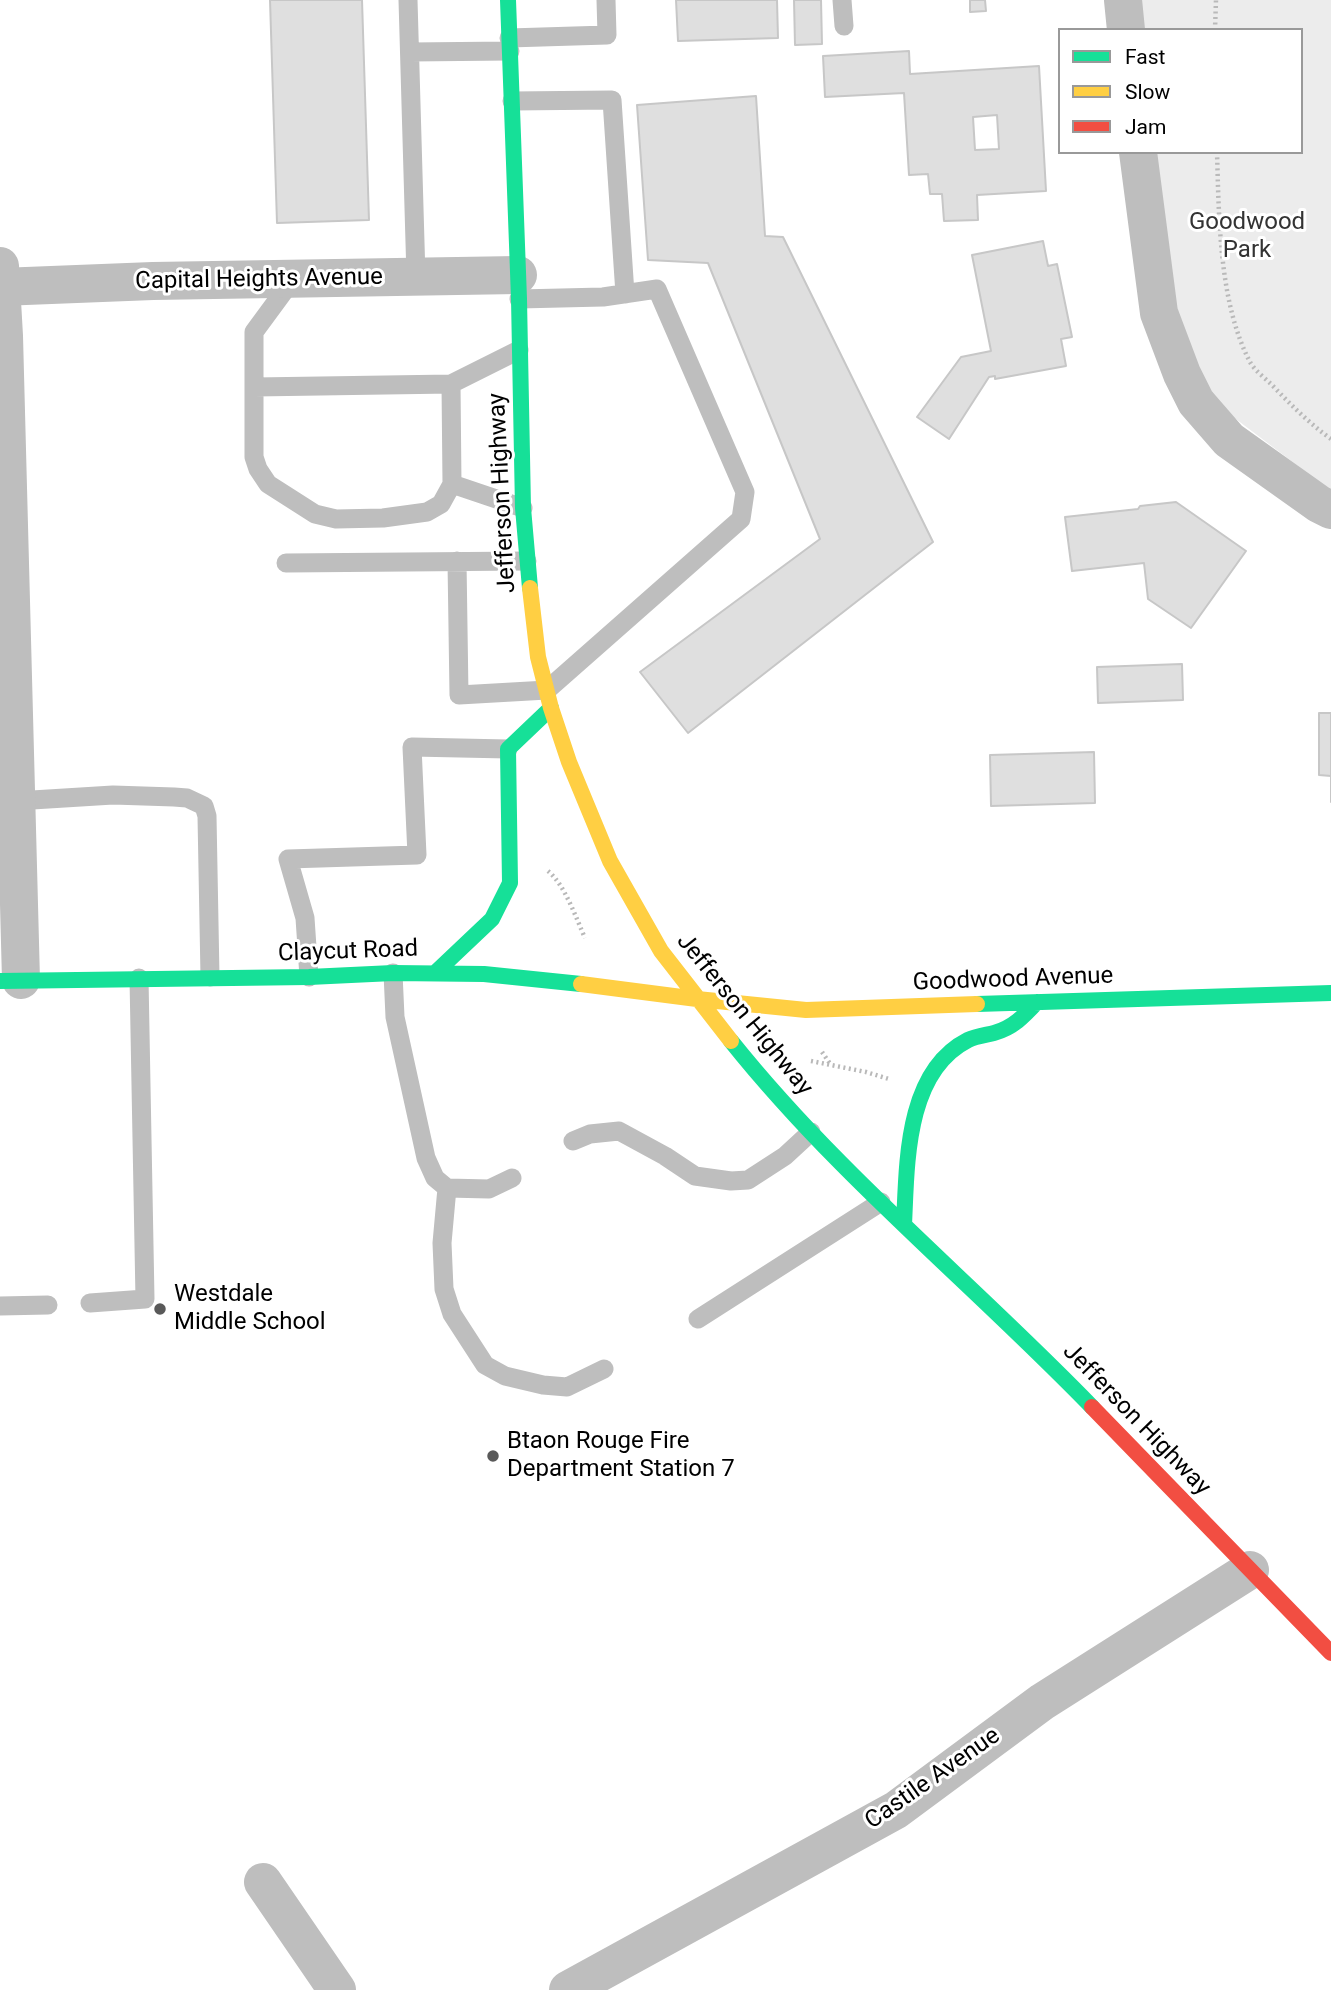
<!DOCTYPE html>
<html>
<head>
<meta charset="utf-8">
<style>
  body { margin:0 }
  #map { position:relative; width:1331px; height:1990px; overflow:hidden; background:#fff; font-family:Roboto,sans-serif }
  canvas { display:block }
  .legend { position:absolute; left:1058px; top:28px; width:245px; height:126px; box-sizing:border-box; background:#fff; border:2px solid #999; margin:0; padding:9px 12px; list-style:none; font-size:21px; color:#000 }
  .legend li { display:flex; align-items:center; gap:14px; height:35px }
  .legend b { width:35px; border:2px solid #999 }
</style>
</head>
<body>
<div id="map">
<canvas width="1331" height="1990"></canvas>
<ul class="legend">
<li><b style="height:9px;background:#16e098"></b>Fast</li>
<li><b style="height:9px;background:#ffcf43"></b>Slow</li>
<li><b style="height:9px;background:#f24e42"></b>Jam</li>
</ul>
</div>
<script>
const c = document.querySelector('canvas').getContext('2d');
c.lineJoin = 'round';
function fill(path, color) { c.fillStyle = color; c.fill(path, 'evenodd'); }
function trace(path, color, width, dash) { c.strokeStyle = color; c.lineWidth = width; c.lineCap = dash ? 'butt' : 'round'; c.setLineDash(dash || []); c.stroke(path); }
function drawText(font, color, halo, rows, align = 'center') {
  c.font = font + ' Roboto,sans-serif'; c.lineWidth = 6; c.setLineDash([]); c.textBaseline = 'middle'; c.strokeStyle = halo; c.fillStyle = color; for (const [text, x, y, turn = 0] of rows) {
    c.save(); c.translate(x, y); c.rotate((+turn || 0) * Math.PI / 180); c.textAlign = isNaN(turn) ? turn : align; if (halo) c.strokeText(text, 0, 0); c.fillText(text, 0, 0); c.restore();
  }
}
fill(new Path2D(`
  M1137,0H1331V491L1224,410L1190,361L1174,319L1152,152H1301V30H1140Z`), '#ececec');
const building = new Path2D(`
  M270,0H362L369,220L277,223Z
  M676,0H777L778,38L678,41Z
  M794,0H821L822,44L795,45Z
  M970,0H985L986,11L970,12Z
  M909,51L910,74L1039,66L1046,191L977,195L978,220L944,221L942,194H930L928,174L909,175L904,93L825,97L823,56ZM997,115L999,149L975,150L973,117Z
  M756,96L765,236L783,237L933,542L688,733L640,672L820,539L708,263L648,260L637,105Z
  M1043,241L1048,266L1057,264L1072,337L1061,339L1066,366L995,379V376L989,377L949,439L917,417L961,357L991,351L972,255Z
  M1176,502L1246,551L1191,628L1148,599L1144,563L1072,571L1065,517L1138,509L1140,506Z
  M1182,664L1183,700L1098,703L1097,667Z
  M1319,713H1331V802V776L1319,775Z
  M1094,752L1095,803L991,806L990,755Z`);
fill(building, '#dfdfdf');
trace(building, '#c7c7c7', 2);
trace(new Path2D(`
  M1215,30L1216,0
  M1217,152C1219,218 1219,303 1250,362C1255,371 1265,378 1272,385C1291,405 1309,423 1331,439
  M548,871C565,885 576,918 585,938
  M822,1052L831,1065
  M811,1061L866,1072L889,1079`), '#b9b9b9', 4.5, [2, 3.5]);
trace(new Path2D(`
  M408,0L416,277
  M842,0L844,26
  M509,38L607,35L606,0
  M410,52L510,51
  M512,101L612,100L625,294
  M293,279L254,332V457L258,469L268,484L315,514L336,519L383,518L427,512L441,504L452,484
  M519,350L451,384L452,484L523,508
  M255,387L451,384
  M457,561L459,695L547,690L741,519L745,492L657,289L603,297L519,299
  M286,563L527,561
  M16,801L113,795L174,797L187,798L204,806L207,816L210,977
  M393,973L395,1017L426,1158L435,1178L447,1188L489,1189L512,1178
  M309,977L305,918L288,859L417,855L412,747L508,749
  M573,1141L590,1134L619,1131L665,1156L695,1176L731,1181L748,1180L785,1156L811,1132
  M447,1188L442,1243L444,1289L452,1314L485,1365L505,1376L543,1385L567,1387L604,1369
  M90,1303L145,1299L139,978
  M0,1306L48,1305
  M698,1319L881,1202`), '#bebebe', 19);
trace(new Path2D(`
  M1123,0L1126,30
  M1138,152L1159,313L1182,374L1196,402L1229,440L1319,504L1331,510
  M0,266L4,336L21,980
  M0,287L153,281L518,275
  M263,1882L337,1990
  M568,1990L896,1810L1042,1702L1250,1570`), '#bebebe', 38);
trace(new Path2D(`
  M508,0L519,299L523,508L530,588
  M435,973L492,919L510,883L508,749L551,708
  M0,981L309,977L393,973L484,974L581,984
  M977,1004L1331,993
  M731,1041C838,1175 973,1284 1092,1407
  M904,1225C907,1164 905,1072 968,1040C976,1036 986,1035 994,1033C1013,1028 1024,1016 1037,1002`), '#16e098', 16);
trace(new Path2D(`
  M530,588L538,657L551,708L569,762L610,861L661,951L731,1041
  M581,984L697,999L806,1010L977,1004`), '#ffcf43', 16);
trace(new Path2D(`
  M1092,1407L1331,1653`), '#f24e42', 16);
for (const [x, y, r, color] of [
  [160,1309,7,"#595959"],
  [493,1456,7,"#595959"]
]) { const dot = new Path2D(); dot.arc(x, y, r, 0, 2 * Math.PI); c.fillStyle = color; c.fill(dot); trace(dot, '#fff', 2.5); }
drawText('24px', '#333', '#fff', [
  ["Goodwood",1247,223],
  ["Park",1247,251]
]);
drawText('24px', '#000', '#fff', [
  ["Capital Heights Avenue",259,280,-1],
  ["Jefferson Highway",503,493,-93],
  ["Claycut Road",348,952,-2],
  ["Goodwood Avenue",1013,980,-2],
  ["Jefferson Highway",744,1015,51],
  ["Jefferson Highway",1136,1420,46],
  ["Castile Avenue",933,1779,-35]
]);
drawText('24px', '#000', '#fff', [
  ["Westdale",174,1295],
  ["Middle School",174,1323],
  ["Btaon Rouge Fire",507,1442],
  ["Department Station 7",507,1470]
], 'left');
</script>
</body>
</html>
